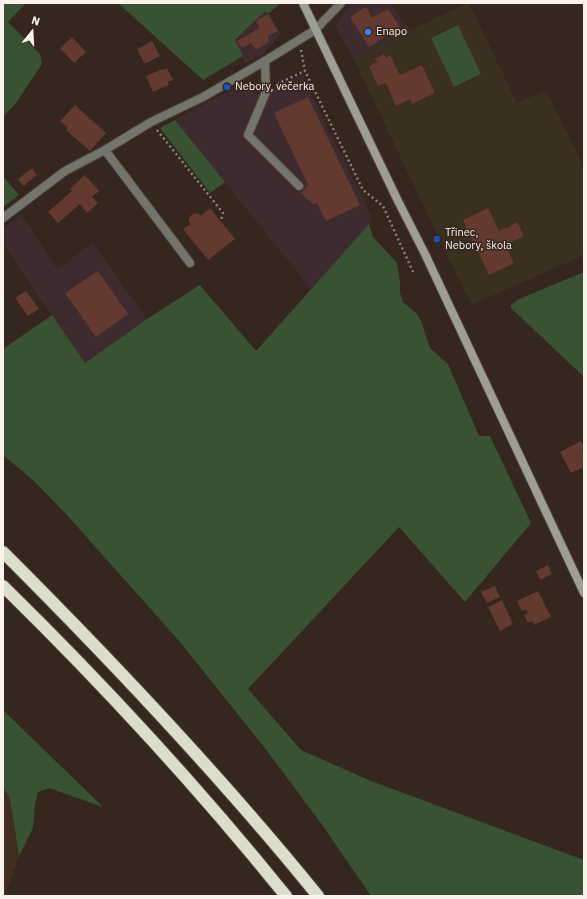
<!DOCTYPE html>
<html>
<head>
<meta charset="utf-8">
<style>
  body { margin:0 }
  #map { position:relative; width:587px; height:899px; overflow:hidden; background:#35261e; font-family:"IBM Plex Sans",sans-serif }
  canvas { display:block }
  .frame { position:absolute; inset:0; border:4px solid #fcf2ec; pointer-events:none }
  .north { position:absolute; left:12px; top:12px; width:40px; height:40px; -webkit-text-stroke:3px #35261e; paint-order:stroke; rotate:18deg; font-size:11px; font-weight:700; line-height:16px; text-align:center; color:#fcf2ec }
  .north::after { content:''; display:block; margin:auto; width:14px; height:18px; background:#fcf2ec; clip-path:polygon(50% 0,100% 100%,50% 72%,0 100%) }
</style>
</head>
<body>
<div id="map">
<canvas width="587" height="899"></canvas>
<div class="frame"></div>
<div class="north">N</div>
</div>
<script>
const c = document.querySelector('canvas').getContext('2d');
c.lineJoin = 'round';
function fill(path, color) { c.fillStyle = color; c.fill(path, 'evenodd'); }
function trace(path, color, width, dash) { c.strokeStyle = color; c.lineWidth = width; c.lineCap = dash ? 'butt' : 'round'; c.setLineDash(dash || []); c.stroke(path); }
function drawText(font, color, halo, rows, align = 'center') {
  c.font = font + ' "IBM Plex Sans",sans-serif'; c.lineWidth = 3; c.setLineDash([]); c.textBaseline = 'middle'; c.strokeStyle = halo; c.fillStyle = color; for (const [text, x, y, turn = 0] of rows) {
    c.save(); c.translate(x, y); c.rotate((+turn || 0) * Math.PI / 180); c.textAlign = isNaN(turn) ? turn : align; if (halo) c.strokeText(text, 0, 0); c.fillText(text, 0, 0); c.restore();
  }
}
fill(new Path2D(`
  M353,3H389L410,30L353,58L335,26Z
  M264,12L269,13L281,34L262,55L245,63L235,40Z
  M302,75L372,218L369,224L311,289L225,182L175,120L214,99L249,83L256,95Z
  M21,214L57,269L93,243L147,319L85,363L3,244V229Z`), '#3e2b30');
fill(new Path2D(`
  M3,787L10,799L19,856L5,896H3Z`), '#422d21');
fill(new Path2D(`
  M467,3L470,5L517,103L546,90L584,167V255L471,305L353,58Z`), '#3b2f20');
fill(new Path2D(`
  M3,3H26L8,22L40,54L42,64L16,103L3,117Z
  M118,3H281L269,13L264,12L235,40L243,56L203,80Z
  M458,25L481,74L454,87L431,38Z
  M175,120L225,182L210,193L160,128Z
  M3,176L19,195L3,207Z
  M369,224L373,237L397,263L400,282V293L403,302L417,314L421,321L430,348L448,364L479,436H490L531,523L465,602L399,527L248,689L301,750L371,781L584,860V896H371L323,826L264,747L180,642L66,514L34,481L3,455V349L52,315L85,363L147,319L200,285L256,351Z
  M584,272V377L511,308V305L519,299Z
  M3,710L103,807L49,788L38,792L35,804L33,828L19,856L10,799L3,787Z`), '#385233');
fill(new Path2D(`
  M366,7L372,18L388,9L400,27L369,47L350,17Z
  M268,14L278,31L268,36L269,42L256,50L251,43L242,48L237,41L260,28L256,21Z
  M72,37L86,52L74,63L60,48Z
  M152,41L160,56L145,64L137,49Z
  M384,54L386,58L390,55L400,75L422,65L435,93L412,104L410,99L396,106L386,83L378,86L369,66L377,62L375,59Z
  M167,68L173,80L168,82L169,85L153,92L146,76L162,69L163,70Z
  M308,97L360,205L326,221L317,203L313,204L301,193L308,185L274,113Z
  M75,105L106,133L90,151L66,130L68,128L60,121Z
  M32,168L37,175L23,186L18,179Z
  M85,175L99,191L92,197L98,203L87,213L80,204L58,223L48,212L72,191L70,189Z
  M210,208L235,239L208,260L183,229L191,224L189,222V217L194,213L199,214L201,216Z
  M488,208L499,231L507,227V229L510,227V226L517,222L524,236L505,245L514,263L489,275L463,220Z
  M98,271L128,314L96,337L65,293Z
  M26,291L39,309L28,316L15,298Z
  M581,441L584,447L582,449L584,452V467L571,473L560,452Z
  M548,565L552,574L540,580L536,571Z
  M495,586L500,597L487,603L481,592Z
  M538,591L551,617L534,625L532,621L528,623L524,615L528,613L526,609L522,611L517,601Z
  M502,600L513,624L500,631L488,607Z`), '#643930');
const lane = new Path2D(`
  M265,61L266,92L248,135L299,186
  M105,150L190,263`);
const street = new Path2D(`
  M3,218L65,171L105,150L151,122L203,97L265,61L315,30L341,3`);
const secondary = new Path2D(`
  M303,3L398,201L425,254L584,593`);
const highway = new Path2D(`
  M3,552C113,662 220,775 318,896
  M3,586C103,684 198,787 286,896`);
trace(lane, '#51433b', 10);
trace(street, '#51433b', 10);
trace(secondary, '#51433b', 10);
trace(highway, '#51433b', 14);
trace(new Path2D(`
  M301,50L305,71L363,190L383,206L414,274
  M277,84L305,71
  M157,130L223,213L221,221`), '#8e827b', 2.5, [2, 3]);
trace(lane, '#73756d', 8);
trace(street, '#73756d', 8);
trace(secondary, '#9d9f92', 8);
trace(highway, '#dbdeca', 12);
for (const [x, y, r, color] of [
  [368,32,4,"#3f7fe0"],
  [227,87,4,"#1a4fb4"],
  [437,239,4,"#1a4fb4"]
]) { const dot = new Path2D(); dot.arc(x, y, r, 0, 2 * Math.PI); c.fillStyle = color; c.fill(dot); trace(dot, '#35261e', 1.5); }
drawText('11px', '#fcf2ec', '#35261e', [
  ["Enapo",376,32],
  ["Nebory, večerka",235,87],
  ["Třinec,",445,233],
  ["Nebory, škola",445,246]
], 'left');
</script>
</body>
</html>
